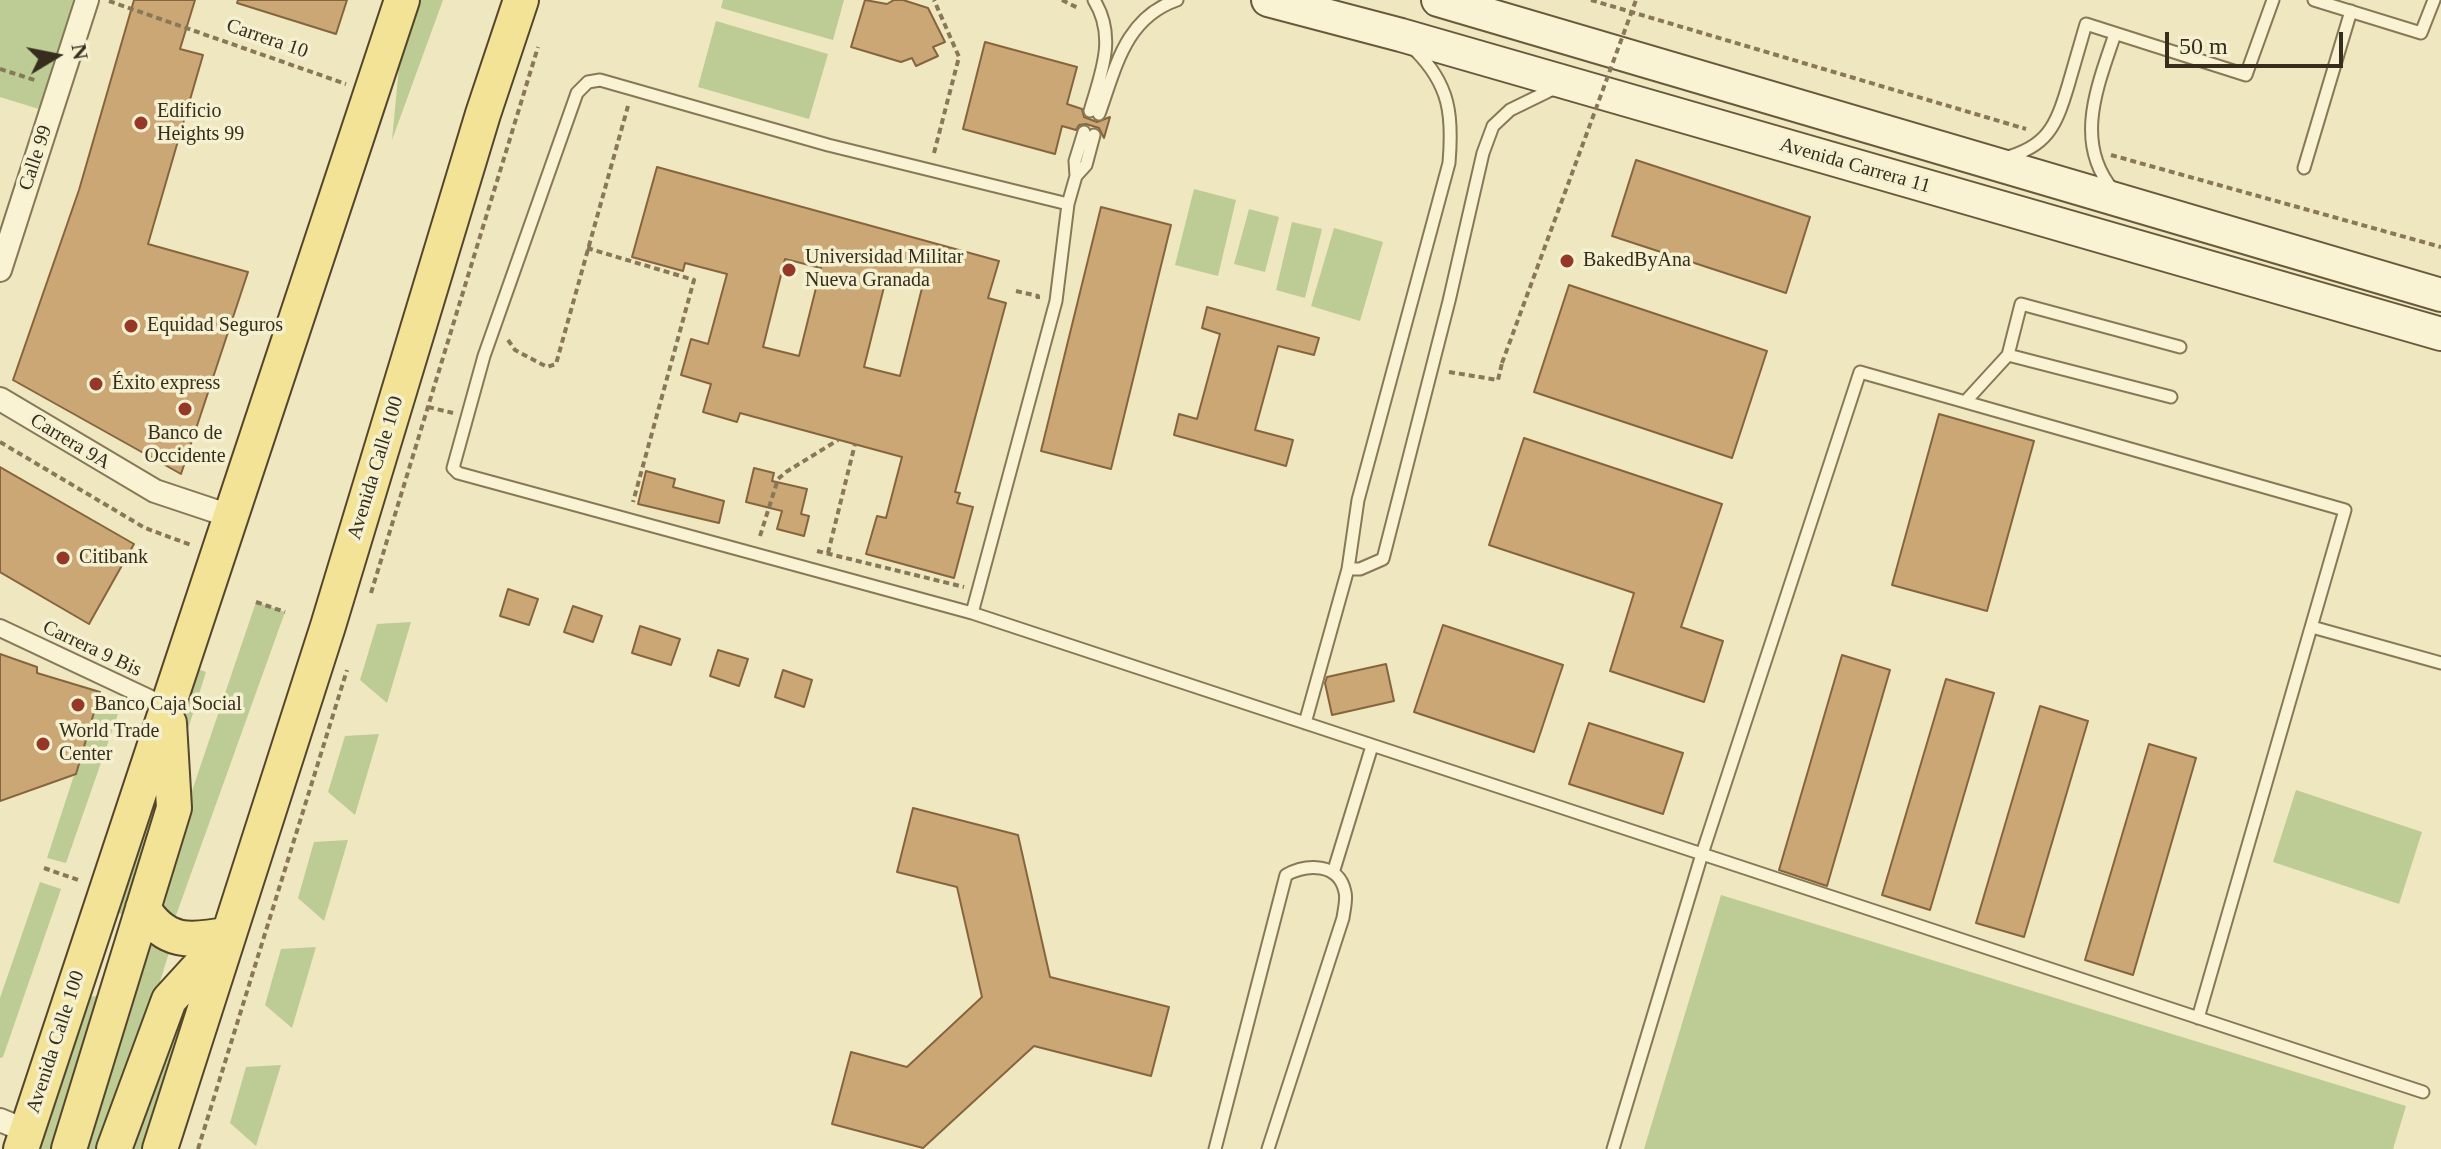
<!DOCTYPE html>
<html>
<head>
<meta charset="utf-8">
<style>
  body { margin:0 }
  #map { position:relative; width:2441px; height:1149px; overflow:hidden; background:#eee7c0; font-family:Georgia,serif }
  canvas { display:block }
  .north { position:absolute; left:16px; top:16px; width:80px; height:80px; -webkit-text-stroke:6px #f5f0d0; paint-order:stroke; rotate:80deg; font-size:22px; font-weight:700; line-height:32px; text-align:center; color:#362d1d }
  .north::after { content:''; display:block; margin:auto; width:28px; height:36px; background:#362d1d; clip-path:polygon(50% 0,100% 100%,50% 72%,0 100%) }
  .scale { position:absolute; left:2165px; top:32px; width:178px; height:36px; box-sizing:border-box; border:4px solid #362d1d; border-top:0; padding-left:10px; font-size:24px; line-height:28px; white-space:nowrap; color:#362d1d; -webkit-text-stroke:6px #f5f0d0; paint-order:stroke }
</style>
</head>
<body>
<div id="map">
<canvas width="2441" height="1149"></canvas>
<div class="north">N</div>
<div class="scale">50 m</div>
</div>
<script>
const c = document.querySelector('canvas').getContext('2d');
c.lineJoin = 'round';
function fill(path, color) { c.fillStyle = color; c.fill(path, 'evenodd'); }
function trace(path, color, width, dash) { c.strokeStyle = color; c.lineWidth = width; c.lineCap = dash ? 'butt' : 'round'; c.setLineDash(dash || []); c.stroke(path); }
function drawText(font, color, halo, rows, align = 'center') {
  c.font = font + ' Georgia,serif'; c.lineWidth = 7; c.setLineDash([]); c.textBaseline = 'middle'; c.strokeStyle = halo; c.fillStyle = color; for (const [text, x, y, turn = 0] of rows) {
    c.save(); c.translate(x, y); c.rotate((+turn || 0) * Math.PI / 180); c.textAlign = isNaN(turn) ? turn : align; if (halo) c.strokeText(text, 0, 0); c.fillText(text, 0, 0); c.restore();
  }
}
fill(new Path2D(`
  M0,0H87L55,114L0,97Z
  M420,0H443L392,140L399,67Z
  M723,0H844L833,40L721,8Z
  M716,21L828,54L809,119L698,87Z
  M1194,189L1236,200L1218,276L1175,265Z
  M1249,209L1279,217L1265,272L1234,264Z
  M1292,222L1322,229L1305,298L1276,290Z
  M1334,228L1383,242L1360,321L1311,306Z
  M256,602L285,612L174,921L152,909Z
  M411,622L387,703L360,680L377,624Z
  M195,668L206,672L129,916L118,913Z
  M94,714H118L66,863L47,858Z
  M379,734L355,815L328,792L345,736Z
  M2296,790L2422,832L2399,904L2273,862Z
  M348,840L324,921L298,898L314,842Z
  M40,882L61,889L3,1057L0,1058V998Z
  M1721,895L2406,1106L2393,1149H1644Z
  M143,931L171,946L134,1066L103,1149H75Z
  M316,947L292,1028L265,1005L281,949Z
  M97,996L55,1149H35L87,997Z
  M193,1006L145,1149H126L168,1033Z
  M281,1065L256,1146L230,1123L246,1067Z`), '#bdcc94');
const building = new Path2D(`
  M134,0H195L180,49L203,55L148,244L248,272L181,474L13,380L79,190Z
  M238,0H347L336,34L237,3Z
  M865,0L887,4L894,0H903L928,8L945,42L933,47L938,56L916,66L912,58L901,62L851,47Z
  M985,42L1077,67L1067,104L1082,109L1084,117L1097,122L1110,117L1104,138L1099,128L1086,124L1079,125L1076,130L1062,126L1055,154L963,129Z
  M1636,160L1810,217L1786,293L1612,236Z
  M657,167L999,261L988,298L1006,303L955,492L960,493L957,503L973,507L954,578L866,554L877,516L886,518L902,457L740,413L737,422L703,412L711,384L681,375L691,339L708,344L727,274L685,263L683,271L632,257ZM785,259L821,268L799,356L763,347ZM886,279L922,288L900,376L864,367Z
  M1101,207L1171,225L1111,469L1041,451Z
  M1569,285L1767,351L1732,458L1534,392Z
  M1207,307L1319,338L1314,355L1278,346L1255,430L1293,440L1286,466L1174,435L1179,414L1197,419L1220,334L1202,328Z
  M1939,414L2034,441L1987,611L1892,585Z
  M1524,438L1722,504L1681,627L1723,641L1704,702L1610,671L1634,593L1489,545Z
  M0,467L134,544L89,624L0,572Z
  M754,468L774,473L772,481L807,489L801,514L809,516L804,536L777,529L782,511L746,502Z
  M646,471L675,479L673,487L724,501L719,523L638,504Z
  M508,589L538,599L529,625L500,616Z
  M573,606L602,616L593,642L564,632Z
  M1443,625L1563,665L1534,752L1414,712Z
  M640,626L680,639L671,665L632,653Z
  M718,650L748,659L739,686L710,676Z
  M0,654L37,667V673L100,692L76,774L0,801Z
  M1842,655L1890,670L1827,886L1779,870Z
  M1386,664L1394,701L1332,715L1325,683L1327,677Z
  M783,670L812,680L804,707L775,697Z
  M1946,679L1994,693L1930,910L1882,895Z
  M2040,706L2088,721L2024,937L1976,923Z
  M1589,723L1683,753L1663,814L1569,784Z
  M2149,744L2196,758L2133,975L2085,960Z
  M913,808L1018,835L1050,977L1169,1007L1151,1076L1034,1046L923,1148L832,1124L851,1052L907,1067L982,997L957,887L897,872Z`);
fill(building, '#cca776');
trace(building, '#86653e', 2);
const service = new Path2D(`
  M2314,0L2421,33L2434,0
  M1090,111C1101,73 1117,37 1094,0
  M1099,114C1116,67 1125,18 1177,0
  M2004,158C2047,147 2056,126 2068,86C2074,66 2080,45 2086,24L2246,75L2273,0
  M2304,168L2351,11
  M1076,176L1086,165L1094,135
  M2113,190C2073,142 2098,85 2115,34
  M1068,204L828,145L600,80L588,82L577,93L484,356L453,468L458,473L972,613L2423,1092
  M2008,355L2021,304L2180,347
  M1965,402L2008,355L2171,397
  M1348,569H1360L1383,559L1449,301L1483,153L1493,126L1510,110L1553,89
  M972,613L1056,301L1068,204L1076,176L1075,161L1084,132
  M2312,627L2441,663
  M1305,723L1348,569L1358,500L1449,163C1453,115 1450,85 1415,50
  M1333,873L1372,746
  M1215,1149L1286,875C1306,864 1339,862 1345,892C1347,899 1344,910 1343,918L1268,1149
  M1613,1149L1702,854L1860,372L2345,510L2198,1018`);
const pedestrian = new Path2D(`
  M0,628L168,707`);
const minor = new Path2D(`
  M0,270L87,0
  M0,399L155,491L230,516
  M0,1120L27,1131`);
const secondary = new Path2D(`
  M1268,0L1401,35L2441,334
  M1438,0L2441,295`);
const primary = new Path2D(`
  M143,908C165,944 190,942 229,934
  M21,1149L402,0
  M69,1149L174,808L169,723
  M114,1149L169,1000L221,943
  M160,1149L328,626L483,114L521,0`);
trace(service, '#877858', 15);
trace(pedestrian, '#877858', 20);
trace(minor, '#877858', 26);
trace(secondary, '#68593b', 36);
trace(primary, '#54452d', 38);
trace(new Path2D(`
  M1062,0L1078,8
  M1591,0L2026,129
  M109,1L346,84
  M0,69L38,81
  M934,153L959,57L934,0
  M2111,155L2441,247
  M587,248L694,280L633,502
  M1016,291L1038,296V299
  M508,340L515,350L547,367L556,364L628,106
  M1449,372L1498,380L1502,363
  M428,407L453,413
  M0,442L145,528L191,545
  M760,536L778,479L786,472L838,440
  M817,551L964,587
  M828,553L855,444
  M371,593L538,47
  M256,602L285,612
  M44,868L81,881
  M198,1149L347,670`), '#877858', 4, [6, 4]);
trace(service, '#f9f3d3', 11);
trace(pedestrian, '#f9f3d3', 16);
trace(minor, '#f9f3d3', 22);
trace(secondary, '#f9f3d3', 32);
trace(primary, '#f2e397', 34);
trace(new Path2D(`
  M1502,363L1636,0`), '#877858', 4, [6, 4]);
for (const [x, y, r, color] of [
  [141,123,8,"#963828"],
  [1567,261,8,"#963828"],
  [789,270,8,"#963828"],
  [131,326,8,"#963828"],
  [96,384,8,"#963828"],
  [185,409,8,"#963828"],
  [63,558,8,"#963828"],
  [78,705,8,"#963828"],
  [43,744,8,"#963828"]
]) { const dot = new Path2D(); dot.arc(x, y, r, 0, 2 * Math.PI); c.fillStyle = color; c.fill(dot); trace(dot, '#f5f0d0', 3); }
drawText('20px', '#362d1d', '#f5f0d0', [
  ["Carrera 10",267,39,19],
  ["Calle 99",36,158,-72],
  ["Avenida Carrera 11",1855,166,16],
  ["Carrera 9A",70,442,31],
  ["Avenida Calle 100",376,468,-73],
  ["Carrera 9 Bis",92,649,25],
  ["Avenida Calle 100",56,1042,-72]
]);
drawText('20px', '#362d1d', '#f5f0d0', [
  ["Edificio",157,112],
  ["Heights 99",157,135],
  ["Universidad Militar",805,258],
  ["Nueva Granada",805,281],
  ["BakedByAna",1583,261],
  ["Equidad Seguros",147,326],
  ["Éxito express",112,384],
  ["Banco de",185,434,"center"],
  ["Occidente",185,457,"center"],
  ["Citibank",79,558],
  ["Banco Caja Social",94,705],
  ["World Trade",59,732],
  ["Center",59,755]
], 'left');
</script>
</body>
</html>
